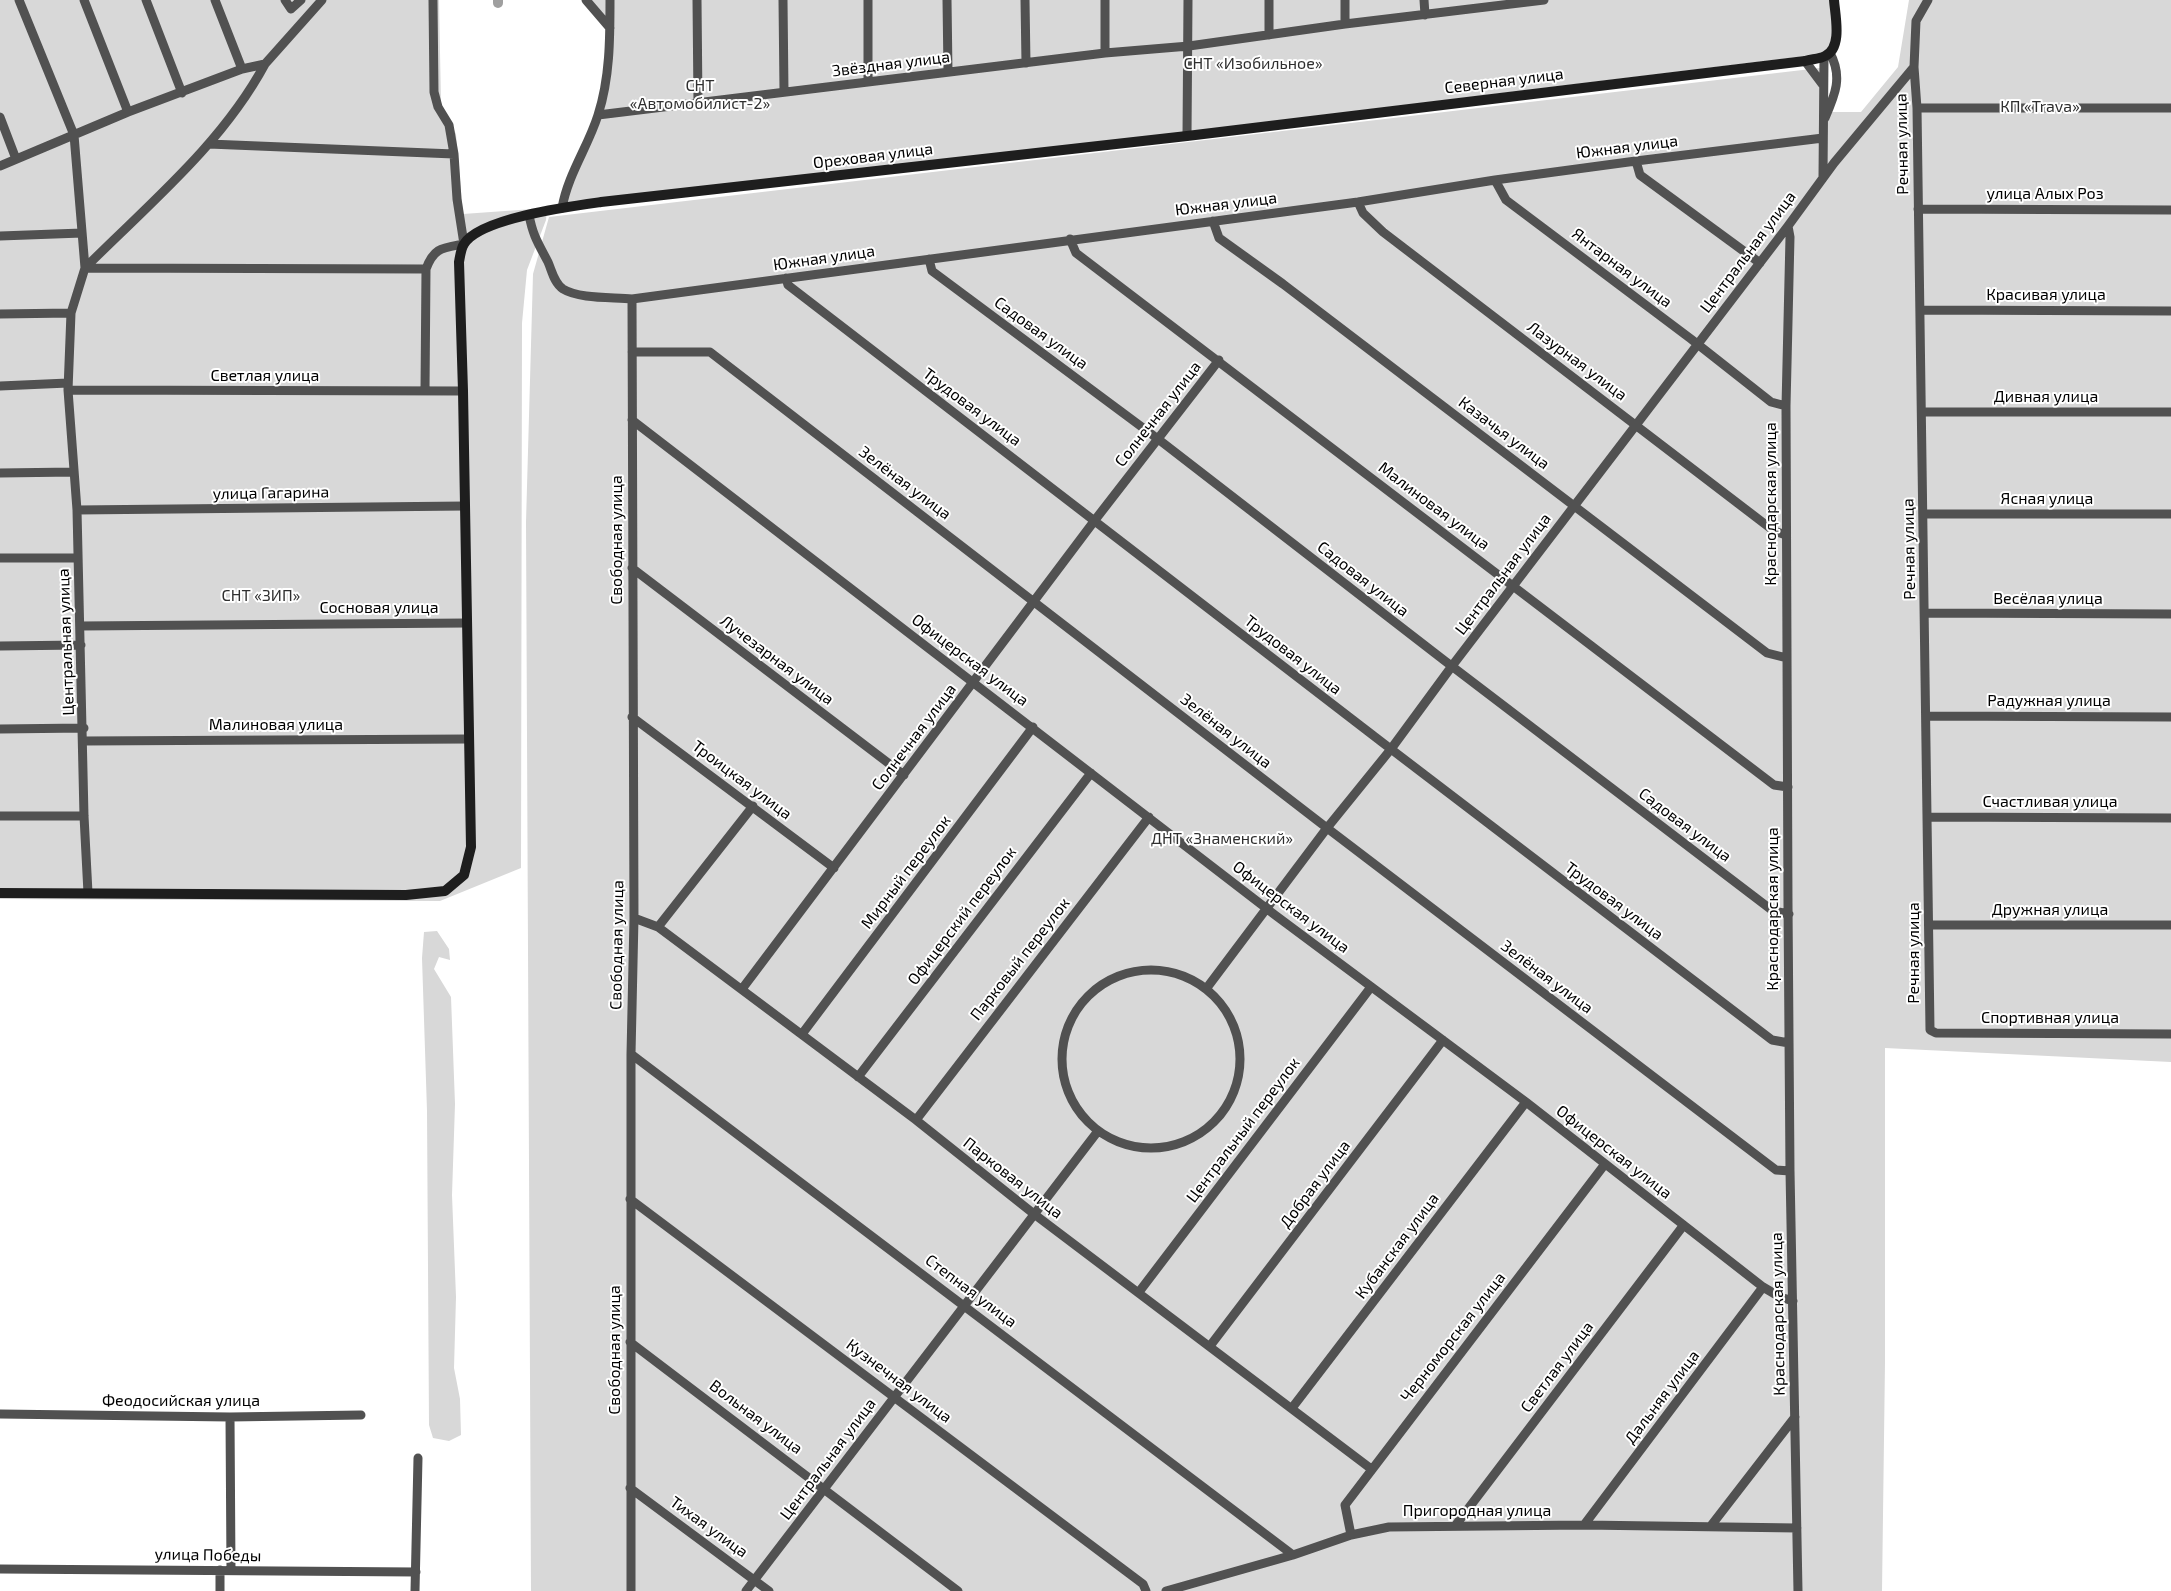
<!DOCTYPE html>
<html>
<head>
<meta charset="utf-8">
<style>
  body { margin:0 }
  canvas { display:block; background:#fff }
</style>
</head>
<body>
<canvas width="2171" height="1591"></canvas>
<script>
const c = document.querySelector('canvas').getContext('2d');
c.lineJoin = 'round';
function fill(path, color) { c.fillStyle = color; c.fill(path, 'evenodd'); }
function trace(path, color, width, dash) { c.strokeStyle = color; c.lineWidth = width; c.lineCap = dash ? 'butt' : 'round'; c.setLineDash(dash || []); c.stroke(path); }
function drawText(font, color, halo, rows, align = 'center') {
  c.font = font + ' "Exo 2",sans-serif'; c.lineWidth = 4; c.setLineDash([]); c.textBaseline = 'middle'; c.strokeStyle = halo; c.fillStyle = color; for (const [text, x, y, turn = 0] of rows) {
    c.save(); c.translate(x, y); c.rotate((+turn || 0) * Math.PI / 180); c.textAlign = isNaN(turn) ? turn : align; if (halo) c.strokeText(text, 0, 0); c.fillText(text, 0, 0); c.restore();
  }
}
fill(new Path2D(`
  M0,0H439L441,103L456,134L463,214L547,208L546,220L527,270L522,323L521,868L440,901L0,899Z
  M586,0H1834L1836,33L1830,53L562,208L598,115L610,28Z
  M1909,0H2171V1062L1885,1048V1362L1882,1591H531L526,522L533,274L549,217L1828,67L1826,112H1861L1898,67Z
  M437,931L449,949L450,960L439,957L434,969L451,997L455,1104L452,1195L456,1297L454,1368L460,1399L461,1435L449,1441L433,1438L429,1425L427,1111L422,958L424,932Z`), '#d8d8d8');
trace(new Path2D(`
  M498,0V3`), '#9f9f9f', 10);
trace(new Path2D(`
  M19,0L74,135L85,268L71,313L68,390L77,510L84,816L88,893
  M84,0L128,112
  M146,0L182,93
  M215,0L242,69
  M285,0L291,9L301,0
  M586,0L610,28
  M697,0L698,103
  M783,0L784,91
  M868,0V82
  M947,0L948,72
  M1025,0L1026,63
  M1105,0V53
  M1269,0V35
  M1345,0V24
  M1424,0L1425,15
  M1928,0L1916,21L1914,67L1917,108L1930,1030L1936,1033L2171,1034
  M1805,61L1823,85
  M1917,108H2171
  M598,115L1105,53L1189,46L1345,24L1544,0
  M0,117L16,159
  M1825,118C1835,95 1843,77 1830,53
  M1187,136L1188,0
  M209,144L454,154
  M1636,161L1640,175L1760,263
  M0,166L128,112L242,69L265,64L322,0
  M1823,177L1824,57
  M1495,180L1506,200L1691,339L1771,402L1786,406
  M1358,202L1363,213L1383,232L1774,531L1786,535
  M562,208C568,174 588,147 598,115C610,78 610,38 610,0
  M1918,209L2171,210
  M529,215C533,236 538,243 548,262C552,271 554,283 563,289C579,299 613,297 632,299L1358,202L1495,180L1636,161L1823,138
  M1213,221L1219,238L1283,284L1767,653L1787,658
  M1788,226L1790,237L1786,406L1788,904L1790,1171L1798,1591
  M0,236L82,233
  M1070,239L1076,253L1774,785L1788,787
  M929,259L932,271L1158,439L1445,661L1773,911L1789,914
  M85,268L426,269C434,247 443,248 464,244L457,199L454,154L449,125L438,107L434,92L433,0
  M85,268C149,204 222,144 265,64
  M786,278L788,285L1383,743L1772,1040L1789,1043
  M1920,310L2171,311
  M0,314L71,313
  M632,352H710L1327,828L1776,1170L1790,1171
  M0,386L68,383
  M68,390L463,391
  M425,391L426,269
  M1922,412H2171
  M632,420L1275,915L1526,1102L1763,1287L1780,1297L1793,1301
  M0,473L74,472
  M77,510L465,506
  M1923,514H2171
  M0,558H78
  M632,568L904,775
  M1925,613L2171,614
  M80,626L467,623
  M0,646L81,645
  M1926,716L2171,717
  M632,717L834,868
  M0,729L84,728
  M84,741L468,739
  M0,816H84
  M1928,817L2171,818
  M634,918L658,927L916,1120L1034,1214L1370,1468
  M1930,925H2171
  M658,927L753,806
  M1062 1059a89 89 0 1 1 178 0a89 89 0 1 1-178 0Z
  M742,989L1095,520L1219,360
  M1206,989L1327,828L1391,749L1452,666L1788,226L1834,163L1914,67
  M802,1034L1033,727
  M631,1054L1293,1555
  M858,1077L1091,773
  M916,1120L1149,817
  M630,1199L1143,1584L1146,1591
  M1139,1292L1371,987
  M630,1342L958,1591
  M1210,1346L1443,1040
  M1292,1408L1526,1102
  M0,1414L230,1417L361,1415
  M230,1417L231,1570
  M630,1488L769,1591
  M1584,1525L1763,1287
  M1455,1526L1683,1226
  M1710,1527L1795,1417
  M1351,1535L1345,1505L1605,1164
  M0,1569L416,1572
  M220,1591V1570
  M415,1591L418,1458
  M631,1591V1054L634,918L632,299
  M746,1591L1098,1131
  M1166,1591L1293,1555L1351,1535L1389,1527L1584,1525L1797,1528`), '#515151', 9);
trace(new Path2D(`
  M0,893L406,895L445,891L464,875L471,847L463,391L459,262C460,257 461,248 464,244C480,218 572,206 601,202L1187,136L1805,61C1812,59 1820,59 1825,56C1843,48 1835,15 1834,0`), '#1e1e1e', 10);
drawText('16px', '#000', '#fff', [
  ["Звёздная улица",891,64,-7],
  ["Северная улица",1504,81,-7],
  ["Речная улица",1902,144,-91],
  ["Южная улица",1627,147,-7],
  ["Ореховая улица",873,156,-7],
  ["улица Алых Роз",2045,194],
  ["Южная улица",1226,204,-7],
  ["Центральная улица",1748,252,-53],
  ["Южная улица",824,258,-8],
  ["Янтарная улица",1622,268,37],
  ["Красивая улица",2046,295],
  ["Садовая улица",1041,333,36],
  ["Лазурная улица",1577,361,37],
  ["Светлая улица",265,376],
  ["Дивная улица",2046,397],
  ["Трудовая улица",972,407,37],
  ["Солнечная улица",1158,414,-52],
  ["Казачья улица",1504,433,37],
  ["Зелёная улица",905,483,37],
  ["улица Гагарина",271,493,-1],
  ["Ясная улица",2047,499],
  ["Краснодарская улица",1771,504,-90],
  ["Малиновая улица",1434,506,37],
  ["Свободная улица",617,540,-90],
  ["Речная улица",1909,549,-91],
  ["Центральная улица",1503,574,-53],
  ["Садовая улица",1363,579,38],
  ["Весёлая улица",2048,599],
  ["Сосновая улица",379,608],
  ["Центральная улица",66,642,-92],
  ["Трудовая улица",1293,655,38],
  ["Лучезарная улица",777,660,37],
  ["Офицерская улица",970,660,37],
  ["Радужная улица",2049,701],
  ["Малиновая улица",276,725],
  ["Зелёная улица",1226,731,38],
  ["Солнечная улица",914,737,-53],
  ["Троицкая улица",742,780,37],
  ["Счастливая улица",2050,802],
  ["Садовая улица",1685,825,37],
  ["Мирный переулок",906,872,-53],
  ["Трудовая улица",1614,901,37],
  ["Офицерская улица",1291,907,37],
  ["Краснодарская улица",1773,909,-90],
  ["Дружная улица",2050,910],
  ["Офицерский переулок",962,916,-53],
  ["Свободная улица",617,945,-89],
  ["Речная улица",1914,953,-90],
  ["Парковый переулок",1020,959,-52],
  ["Зелёная улица",1547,977,37],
  ["Спортивная улица",2050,1018],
  ["Центральный переулок",1243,1130,-53],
  ["Офицерская улица",1614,1152,38],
  ["Парковая улица",1013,1178,38],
  ["Добрая улица",1315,1184,-53],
  ["Кубанская улица",1397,1246,-53],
  ["Степная улица",971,1291,37],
  ["Краснодарская улица",1778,1314,-91],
  ["Черноморская улица",1453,1337,-52],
  ["Свободная улица",615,1350,-90],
  ["Светлая улица",1557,1367,-53],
  ["Кузнечная улица",899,1381,37],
  ["Дальняя улица",1662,1397,-53],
  ["Феодосийская улица",181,1401],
  ["Вольная улица",756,1417,37],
  ["Центральная улица",828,1459,-53],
  ["Пригородная улица",1477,1511],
  ["Тихая улица",709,1527,36],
  ["улица Победы",208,1555,1]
]);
drawText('16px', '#2f2f2f', '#fff', [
  ["СНТ «Изобильное»",1253,64],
  ["СНТ",700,86],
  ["«Автомобилист-2»",700,104],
  ["КП «Trava»",2040,107],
  ["СНТ «ЗИП»",261,596],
  ["ДНТ «Знаменский»",1222,839]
]);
</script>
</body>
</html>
